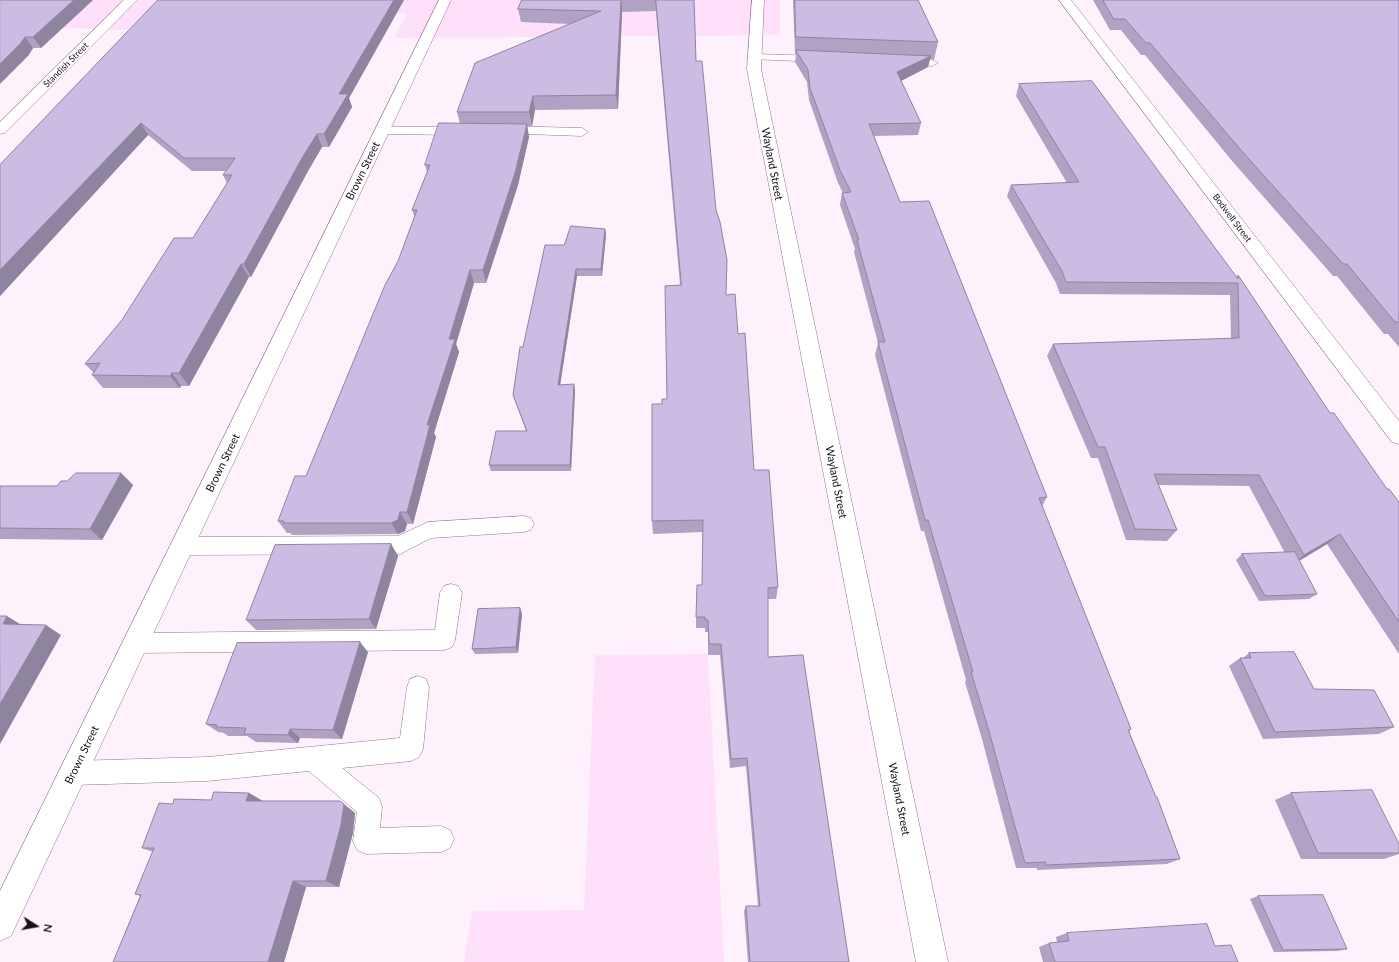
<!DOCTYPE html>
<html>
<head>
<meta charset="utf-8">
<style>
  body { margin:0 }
  #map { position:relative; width:1399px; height:962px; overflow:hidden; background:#fdf1fc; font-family:Lato,sans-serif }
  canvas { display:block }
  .north { position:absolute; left:16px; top:906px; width:40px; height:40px; -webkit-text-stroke:3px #fff; paint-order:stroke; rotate:101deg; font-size:11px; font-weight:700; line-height:16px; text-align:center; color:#180e17 }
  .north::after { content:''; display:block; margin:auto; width:14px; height:18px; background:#180e17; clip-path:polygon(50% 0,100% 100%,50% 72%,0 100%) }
</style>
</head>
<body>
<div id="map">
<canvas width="1399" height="962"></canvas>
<div class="north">N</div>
</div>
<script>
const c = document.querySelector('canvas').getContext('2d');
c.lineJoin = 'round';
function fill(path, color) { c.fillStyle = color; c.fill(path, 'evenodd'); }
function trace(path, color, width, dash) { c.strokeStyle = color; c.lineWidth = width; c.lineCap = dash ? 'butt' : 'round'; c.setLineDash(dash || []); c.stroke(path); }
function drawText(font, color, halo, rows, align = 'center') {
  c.font = font + ' Lato,sans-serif'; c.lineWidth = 3.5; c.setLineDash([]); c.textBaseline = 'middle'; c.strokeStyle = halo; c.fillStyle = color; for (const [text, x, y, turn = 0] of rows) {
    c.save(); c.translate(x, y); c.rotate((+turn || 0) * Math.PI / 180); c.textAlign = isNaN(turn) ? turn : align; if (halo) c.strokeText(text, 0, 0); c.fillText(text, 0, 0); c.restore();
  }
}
fill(new Path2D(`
  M0,0H156L128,30L0,26Z
  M218,0H780V35L394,38L407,13H272Z
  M708,654L724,962H464L472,911L584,910L595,655Z`), '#fee0fb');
const service = new Path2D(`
  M754,54L821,56L827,59L821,62L750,59L748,57L750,55Z
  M903,59L932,60L938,63L932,66L899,64L897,62L899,60Z
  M502,126L582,128L588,132L582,136L498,133L496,130L498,127Z
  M383,127H463L469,131L463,135L379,134L377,131L379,128Z
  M524,516L531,518L534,524L531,530L524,532L431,538L400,554L183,555L176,552L173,546L176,540L183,537L398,536L428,522Z
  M451,584L458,586L462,593L455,640L452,647L444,650L136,653L128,650L125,643L128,636L136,633L435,630L440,593L444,586Z
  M418,676L426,679L429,687L423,749L419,757L411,761L342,768L379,798L382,807L380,828L441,826L450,830L454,839L450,848L441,852L366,854L357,850L353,841L357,812L309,771L207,781L73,785L64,782L61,773L64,764L73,761L207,757L400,738L407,687L410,679Z`);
const minor = new Path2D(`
  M124,0H137L5,133L0,134V122Z
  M752,0H764L761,69L948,962H916L747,69Z
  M1059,0H1071L1399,421V444L1392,442Z`);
const secondary = new Path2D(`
  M439,0H451L11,936L0,941V891Z`);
trace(service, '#90758e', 1);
trace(minor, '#90758e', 1);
trace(secondary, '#90758e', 1);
fill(service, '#fff');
fill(minor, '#fff');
fill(secondary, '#fff');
fill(new Path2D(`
  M0,0H93L41,48H33L28,56Z
  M158,0H404L349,98L352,107L329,147H322L308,171L251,277H249L189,386H181L180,388H103L92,375L94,373L85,364L193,238L227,183L223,175L226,171H192L148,135L0,296V165Z
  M522,0H694L696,61L726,295L738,334L754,470L778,587L776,599H768V657L849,962H748L744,911L746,906H758L746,766L730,768L720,655H708V632H705V628H696V617L702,585L703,532L653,534L652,521L662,404L667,399L680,285L656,11L622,12L618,109L535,110L532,126H527L529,137L518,185L486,283H474L456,344L459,352L434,433L436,437L413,524H407L405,531L398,534L292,535L290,533H287L278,521L306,476L398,261L415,218L412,210L427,172L425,165L460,124L457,112L571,24L521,22L518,9Z
  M793,0H918L938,42L934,60L930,59L928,67L901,81L921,123L918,135L874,136L900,202L1047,497L1042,506L1131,729L1129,731L1180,859L1167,864L1037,870V868H1016L982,739L965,682L966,680L924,531H921L875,355L878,343L854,252L855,249L840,205L842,193H843L838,183L809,100L807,82L795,62L796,54H795Z
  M1093,0H1398L1399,1V347L1388,334H1384L1337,276H1333L1233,162L1145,55H1141L1121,30H1110Z
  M1019,84L1237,277L1238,275L1330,413L1387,489L1399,502V654L1327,544L1299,561L1317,594L1309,599L1259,601L1236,560L1242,554L1285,553L1249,486L1158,485L1177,530L1167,541L1126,540L1098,458H1091L1047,356L1053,344L1231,339L1230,295L1060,294L1056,283L1007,196L1011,185L1067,183L1016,96Z
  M605,229L606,235L602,276H577L560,385L574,384L575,391L571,471H491L489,465L526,431L513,395L523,347L564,245Z
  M121,473L133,485L102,540L0,539V486H57L67,481Z
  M391,544L398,556L376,629L256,630L246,620Z
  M520,608L522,614L518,653L475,654L472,649Z
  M368,652L342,739L300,738L298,743L256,742L247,736H228L224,733L218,732L206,724Z
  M1249,653L1314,689L1394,727L1379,734L1263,739L1229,666L1240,658H1243Z
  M249,793L262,801H340L355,813L353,833L339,887H306L284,962H113L140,896L135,894L153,852L142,848L173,804L211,800Z
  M1291,793L1399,844V854L1384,859H1301L1275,800Z
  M1258,896L1347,949L1337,951L1274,952L1250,899Z
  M1067,933L1215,946L1238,962H1043L1039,947L1049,943L1057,942L1056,937Z`), '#afa2c3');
fill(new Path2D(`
  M74,0H93L41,48L33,37Z
  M394,0H404L349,98L352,107L329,147L324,134L339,94Z
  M621,0L622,12L618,109L616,95Z
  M25,37L33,48L28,56L0,84V64Z
  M931,56L928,67L895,84L897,72Z
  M533,96L535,110L532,126L529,112Z
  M141,123L148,135L0,296V270Z
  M527,124L529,137L518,185L486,283L483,270Z
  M317,134L322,147L308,171L251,277L244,264L302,158Z
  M605,229L606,235L602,276L601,269Z
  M241,264L249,277L189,386L179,373Z
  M576,269L577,276L559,392L558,385Z
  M470,270L474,283L456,344L459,352L434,433L436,437L413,524L407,512L427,425L449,339Z
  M172,373L181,386L180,388L170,376Z
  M574,384L575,391L571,471L570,465Z
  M121,473L133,485L102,540L90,529Z
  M400,512L407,524L405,531L398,534L391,523Z
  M1340,534L1327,544L1292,565L1304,555Z
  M391,544L398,556L376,629L369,619Z
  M520,608L522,614L518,653L516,647Z
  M7,616L23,626L3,624Z
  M46,625L61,635L0,744V704Z
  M360,642L368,652L342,739L333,730Z
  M290,729L300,738L298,743L288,735Z
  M249,793L263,801H246Z
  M340,801L355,813L353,833L339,887L326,881Z
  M293,881L306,887L284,962H268Z`), '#8f849f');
const building = new Path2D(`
  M0,0H74L33,37H25L20,44L0,64Z
  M158,0H394L339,94H348L324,134H317L302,158L244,264H241L179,373H172L170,376L92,375L100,363L85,364L122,320L174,238H193L232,175H223L235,158H184L141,123L0,270V165Z
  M522,0H621L616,95L533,96L529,112H457L475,63L601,11L518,9Z
  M656,0H694L696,61H702L716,210L720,222L727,260L726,295L735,294L738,334L745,333L754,470H769L778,587L768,588V657L803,655L849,962H750L746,906H760L747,758L731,759L721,644H709L708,620H705V617H696L697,585H702L703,520L652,521V404H662V399H667L665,286L681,285Z
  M795,0H918L938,42L796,37Z
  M1103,0H1398L1399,1V322H1395L1347,264H1343L1240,149L1150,43H1146L1125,19H1114Z
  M796,50L931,56L897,72L921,123L869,124L900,202L929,201L1047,497L1039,498L1131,729L1128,730L1156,797H1157L1180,859L1046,865V862L1025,863L989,731L971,672H973L928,520H925L878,342H885L857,240H859L842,193L851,192L840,170L810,88L808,70Z
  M1092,81L1238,279V275L1330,413H1334L1387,489H1389L1399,502V622L1340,534L1304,555L1259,475L1154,474L1177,530L1135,529L1105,447H1098L1053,344L1239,338L1238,283L1066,282L1062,271L1011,185L1079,182L1019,84Z
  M439,123L527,124L515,173L483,270H470L449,339H455L427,425H430L407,512H400L398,520L391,523H283L284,521H278L295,476H306L385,285L398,261L417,210H412L430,165H425Z
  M571,226L605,229L601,269H576L558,385L574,384L570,465H489L496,431H527L513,395L520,347H523L545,245H564Z
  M76,473H121L90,529L0,528V486H57L61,481H67Z
  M391,544L369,619L246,620L275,545Z
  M1295,552L1317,594L1265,596L1242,554Z
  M520,608L516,647L472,649L478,609Z
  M0,616H7L3,624L46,625L0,704Z
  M360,642L333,730L290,729L288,735L244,734L246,728L216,727L217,725L206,724L237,643Z
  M1294,652L1314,689L1374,690L1394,727L1275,732L1240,658H1251L1249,653Z
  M1372,790L1399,844V853H1318L1291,793Z
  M214,792L249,793L246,801H340L344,804L341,825L326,881H293L268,962H113L141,895L135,894L154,848H142L159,803L173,804L174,799L211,800Z
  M1323,895L1347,949L1283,950L1258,896Z
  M1207,924L1215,946L1231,945L1238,962H1055L1049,943L1069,941L1067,933Z`);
fill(building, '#ccbce3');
trace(building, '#8f849f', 1);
drawText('9px', '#180e17', '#fff', [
  ["Standish Street",66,65,-45],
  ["Bodwell Street",1232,218,53]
]);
drawText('11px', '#180e17', '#fff', [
  ["Wayland Street",772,164,79],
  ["Brown Street",363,171,-64],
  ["Brown Street",223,463,-64],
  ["Wayland Street",836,482,79],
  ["Brown Street",82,755,-64],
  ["Wayland Street",899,799,79]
]);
</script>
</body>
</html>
